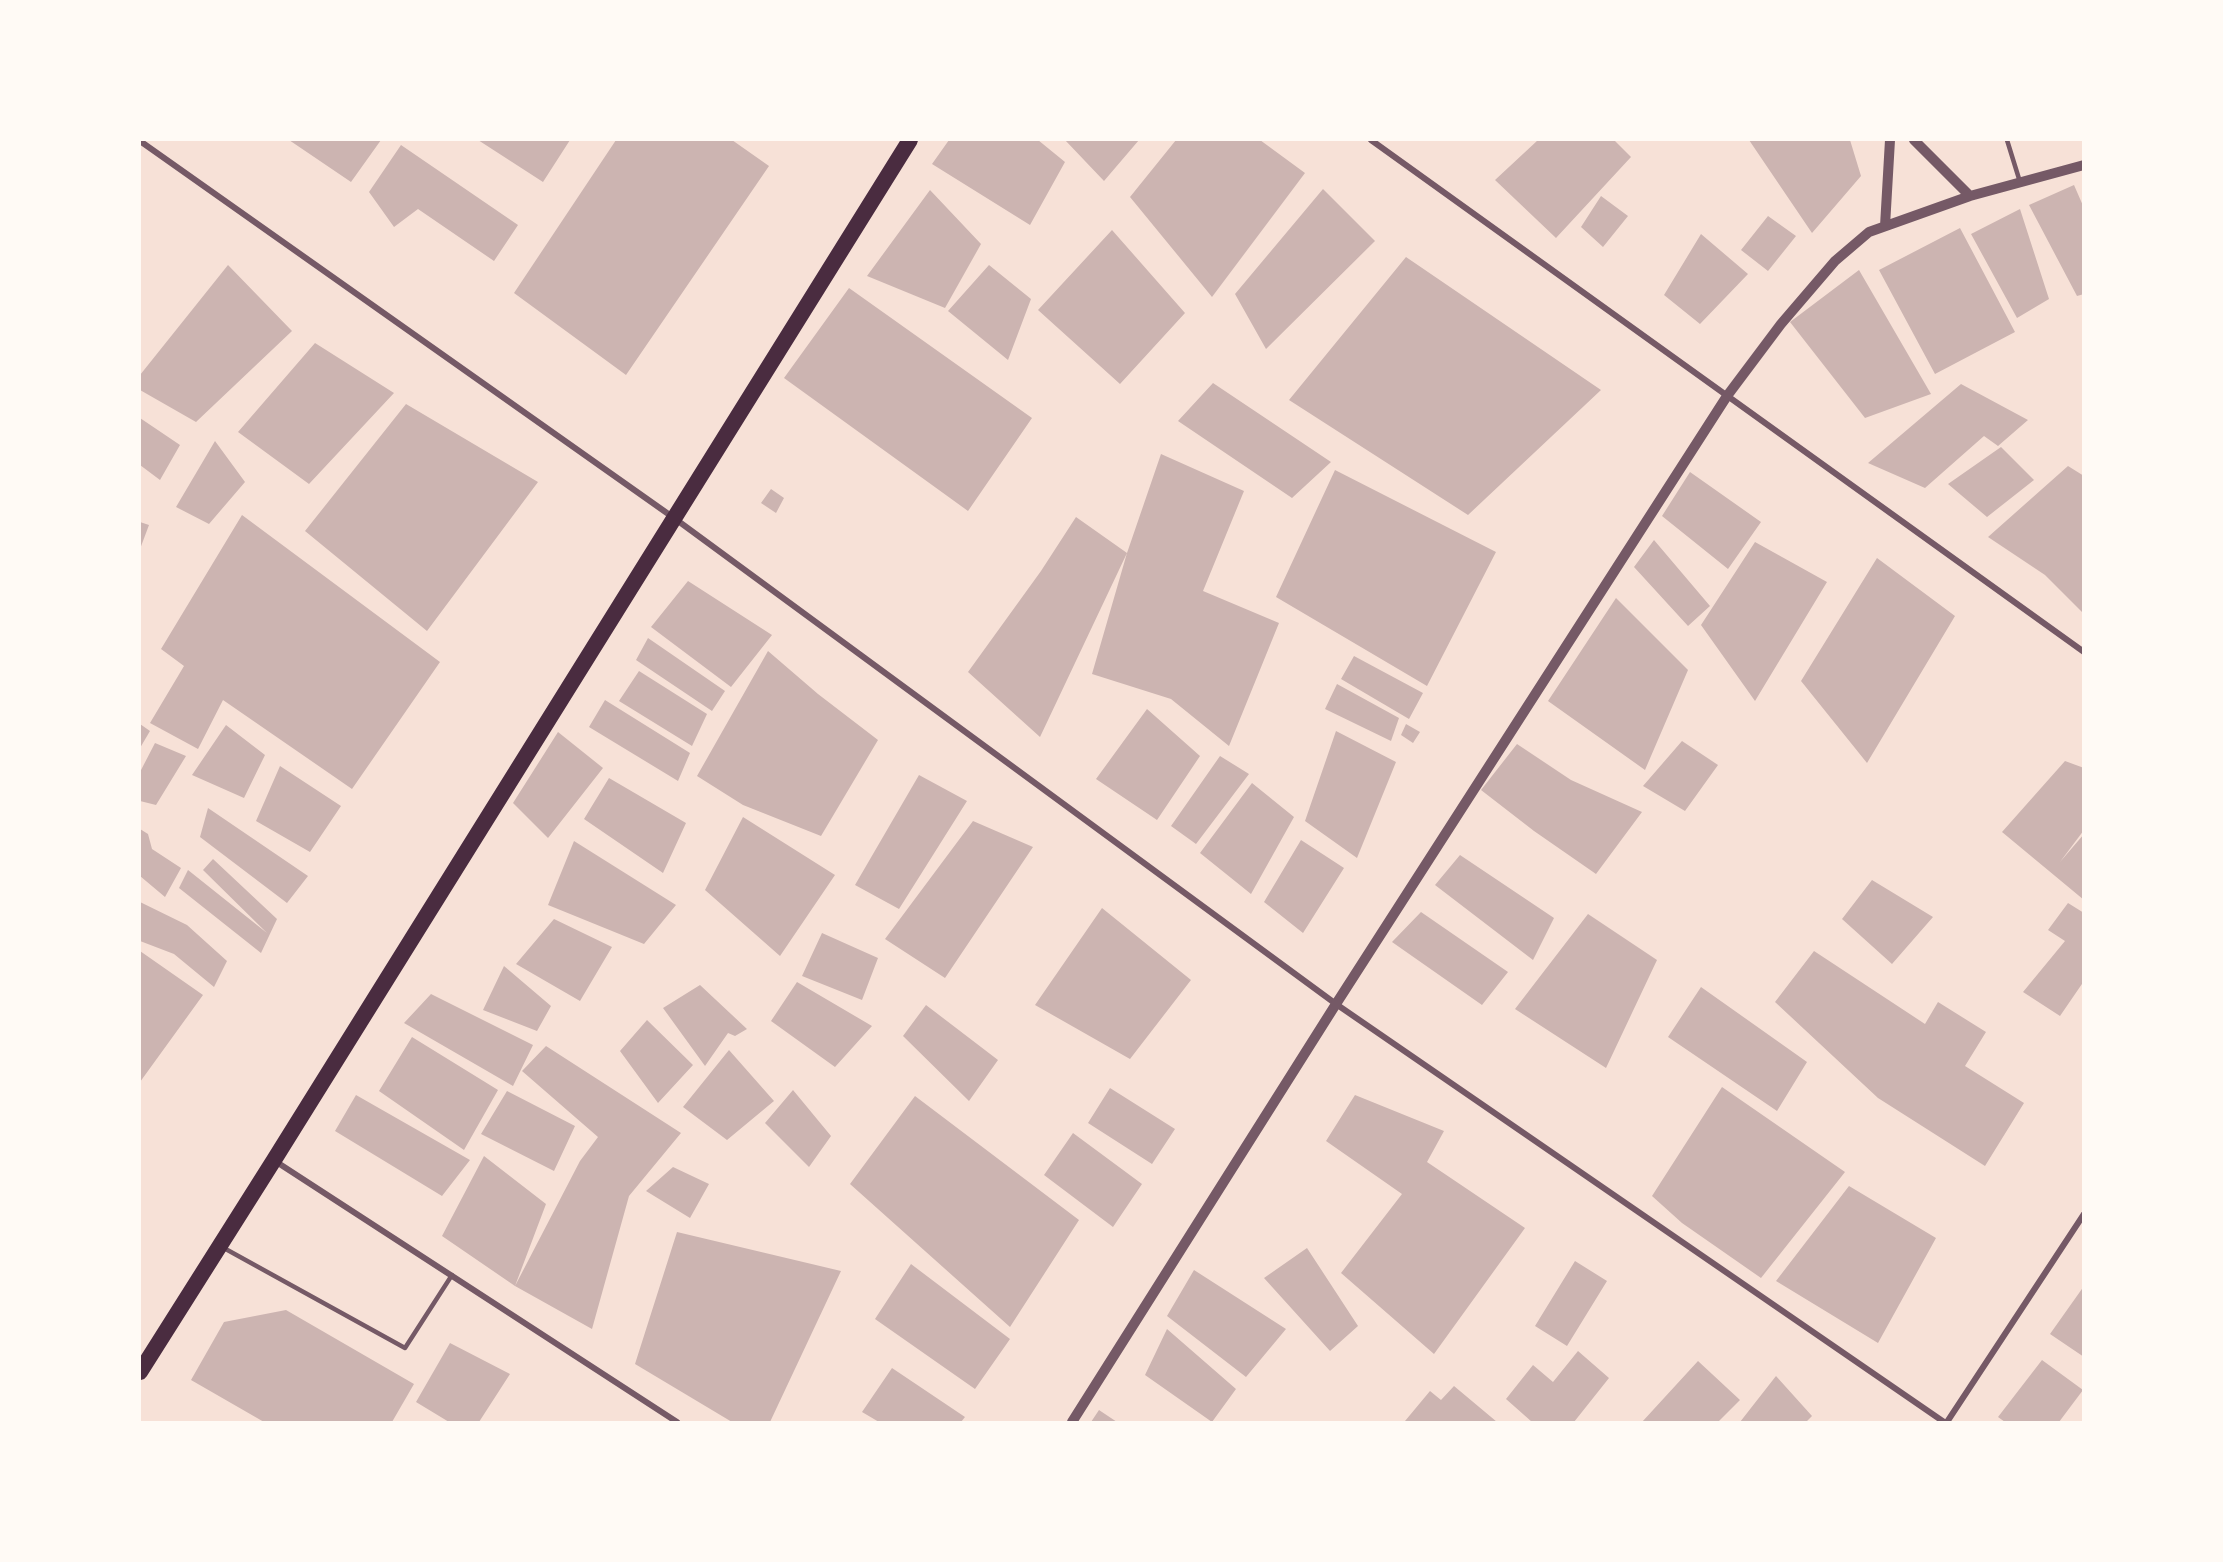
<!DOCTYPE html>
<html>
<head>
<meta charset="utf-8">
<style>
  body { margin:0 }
  #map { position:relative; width:2223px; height:1562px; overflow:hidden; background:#f7e1d7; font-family:Manrope,sans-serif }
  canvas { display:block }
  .frame { position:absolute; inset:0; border:141px solid #fffaf5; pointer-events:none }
</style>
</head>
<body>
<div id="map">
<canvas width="2223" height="1562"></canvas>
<div class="frame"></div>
</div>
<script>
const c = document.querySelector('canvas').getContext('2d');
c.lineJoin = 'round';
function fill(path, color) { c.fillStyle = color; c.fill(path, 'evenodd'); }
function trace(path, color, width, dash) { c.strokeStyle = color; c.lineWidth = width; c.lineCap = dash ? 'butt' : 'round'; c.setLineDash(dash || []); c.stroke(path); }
fill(new Path2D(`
  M289,140H381L351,182Z
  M478,140H570L543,182Z
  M616,140H732L769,166L626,375L514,293Z
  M949,140H1038L1065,162L1030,225L932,164Z
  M1065,140H1139L1104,181Z
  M1176,140H1260L1305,173L1212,297L1130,197Z
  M1538,140H1614L1631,157L1556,238L1495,180Z
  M1749,140H1850L1861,176L1812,233Z
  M401,145L518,225L494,261L418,209L394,227L369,192Z
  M2074,185L2084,208V294L2077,296L2029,205Z
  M1323,189L1375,241L1266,349L1235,294Z
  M930,190L981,244L945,308L867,276Z
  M1601,196L1628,216L1603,247L1581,227Z
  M2020,209L2049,299L2017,318L1971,234Z
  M1768,216L1796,236L1768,271L1741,250Z
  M1960,228L2015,332L1935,374L1879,270Z
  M1112,230L1185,313L1120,384L1038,310Z
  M1701,234L1748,274L1700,324L1664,295Z
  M1406,257L1601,390L1468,515L1289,400Z
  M228,265L292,331L196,422L140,390V375Z
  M989,265L1031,299L1008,360L948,311Z
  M1859,270L1931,394L1865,418L1790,322Z
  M849,288L1032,418L968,511L784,378Z
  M315,343L394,393L309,484L238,432Z
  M1213,383L1331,462L1292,498L1178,421Z
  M1961,384L2028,420L1998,446L1984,436L1925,488L1868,463Z
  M406,404L538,482L427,631L305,531Z
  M140,418L180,445L160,480L140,465Z
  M215,441L245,482L209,524L176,507Z
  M2001,447L2034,480L1987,517L1948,484Z
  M1161,454L1244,491L1203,591L1279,623L1229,746L1171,699L1092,674L1127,553Z
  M2068,466L2084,476V614L2045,575L1988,537Z
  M1335,470L1496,552L1427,686L1276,597Z
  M1690,472L1761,522L1728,569L1662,516Z
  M771,489L784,498L776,513L761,503Z
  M242,515L440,662L352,789L223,700L198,749L150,723L184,666L161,649Z
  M1076,517L1127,553L1040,737L968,672L1041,571Z
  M140,522L149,525L140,549Z
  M1654,540L1710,606L1688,626L1634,567Z
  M1755,542L1827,582L1755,701L1701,625Z
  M1877,558L1955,616L1867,763L1801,681Z
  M688,581L772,635L731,687L651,627Z
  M1616,598L1688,670L1645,770L1548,701Z
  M648,638L725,691L712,711L636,660Z
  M768,651L818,694L878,740L821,836L743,805L697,776Z
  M1354,656L1423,693L1409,719L1341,679Z
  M639,671L707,714L692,746L619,701Z
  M1337,684L1399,718L1391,741L1325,709Z
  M605,700L690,753L678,781L589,727Z
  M1147,709L1200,756L1157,820L1096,779Z
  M140,724L150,731L140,748Z
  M1406,724L1420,732L1413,743L1401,735Z
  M226,725L265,755L244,798L192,775Z
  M1336,731L1396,762L1357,858L1305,821Z
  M558,732L603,768L548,838L513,803Z
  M1682,741L1718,765L1685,811L1643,786Z
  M155,743L186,756L156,805L140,801V772Z
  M1517,744L1571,780L1642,812L1596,874L1534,831L1481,790Z
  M1220,756L1249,774L1196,844L1171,826Z
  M2065,761L2084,768V830L2060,862L2084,834V900L2002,832Z
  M280,766L341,806L310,852L256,821Z
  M919,775L967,801L899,909L855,885Z
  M609,778L686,823L663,873L584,819Z
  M1252,783L1294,817L1251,894L1200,853Z
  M208,808L308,876L287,903L200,837Z
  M743,817L835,875L780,956L705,890Z
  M973,821L1033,847L945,978L885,939Z
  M140,829L148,834L152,849L181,868L165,897L140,876Z
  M1301,840L1344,868L1303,933L1264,902Z
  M574,841L676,905L644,944L548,905Z
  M1460,855L1554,918L1533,960L1435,885Z
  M213,859L277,919L261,953L179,888L188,870L267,933L203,870Z
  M1872,880L1933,917L1892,964L1842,919Z
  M140,902L187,925L227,961L214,987L174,954L140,941Z
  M2068,903L2084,913V981L2060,1016L2023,992L2065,941L2048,930Z
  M1102,908L1191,980L1130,1059L1035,1005Z
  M1421,912L1508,972L1482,1005L1392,942Z
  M1588,914L1657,960L1606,1068L1515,1009Z
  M554,919L612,947L580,1001L516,964Z
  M822,933L878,958L862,1000L802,976Z
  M140,951L203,995L140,1082Z
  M1814,951L1925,1024L1938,1002L1986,1032L1965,1066L2024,1103L1985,1166L1878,1098L1775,1002Z
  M504,966L551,1006L537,1031L483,1010Z
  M797,982L872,1026L835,1067L771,1021Z
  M700,985L747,1029L735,1036L728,1033L705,1066L663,1008Z
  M1701,987L1807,1062L1777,1111L1668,1037Z
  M431,994L533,1045L513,1086L404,1023Z
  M926,1005L998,1060L969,1101L903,1036Z
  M647,1020L693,1065L658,1103L620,1051Z
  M412,1037L498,1090L464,1150L379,1091Z
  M546,1046L681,1133L629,1196L592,1329L515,1286L442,1236L484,1156L546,1204L515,1286L580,1161L598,1137L522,1071Z
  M729,1050L774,1101L727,1140L683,1107Z
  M1722,1087L1845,1172L1761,1278L1682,1223L1652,1196Z
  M1110,1088L1175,1129L1152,1164L1088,1123Z
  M793,1090L831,1136L809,1167L765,1123Z
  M507,1091L575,1126L554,1171L481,1134Z
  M356,1095L470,1160L442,1196L335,1131Z
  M1355,1095L1444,1131L1427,1162L1525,1228L1434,1354L1341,1273L1402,1194L1326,1141Z
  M915,1096L1079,1220L1010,1327L850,1184Z
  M1073,1133L1142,1184L1113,1227L1044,1175Z
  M673,1167L709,1184L690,1218L646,1191Z
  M1849,1186L1936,1238L1878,1343L1776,1281Z
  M677,1232L841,1271L770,1422H732L635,1364Z
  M1307,1248L1358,1326L1330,1351L1264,1278Z
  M1575,1261L1607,1281L1567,1346L1535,1326Z
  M911,1264L1010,1339L975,1389L875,1319Z
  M1194,1270L1286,1329L1246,1377L1167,1316Z
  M2084,1286V1357L2050,1334Z
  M286,1310L414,1384L392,1422H264L191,1380L224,1322Z
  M1167,1329L1236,1389L1212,1422L1145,1375Z
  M450,1343L510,1374L479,1422H449L416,1402Z
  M1578,1351L1609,1378L1574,1422H1532L1506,1399L1533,1365L1553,1382Z
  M2042,1360L2083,1390L2059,1422H2005L1998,1417Z
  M1698,1361L1740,1400L1718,1422H1642Z
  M892,1368L965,1417L961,1422H879L862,1412Z
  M1776,1376L1812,1416L1806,1422H1740Z
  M1454,1386L1497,1422L1405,1421L1430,1391L1441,1400Z
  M1099,1410L1117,1422H1091Z`), '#ccb4b1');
trace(new Path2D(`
  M2007,140L2020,182
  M222,1247L405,1348L452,1275`), '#755966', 4.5);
trace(new Path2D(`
  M1371,140L2084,652
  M140,141L674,518L1336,1004L1944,1422
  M275,1161L677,1422
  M1947,1422L2084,1214`), '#755966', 6);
trace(new Path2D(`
  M1914,140L1970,196
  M1885,226L1890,140
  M1072,1422L1336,1004L1727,396L1781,324L1835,261L1869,232L1970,196L2084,165`), '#755966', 10);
trace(new Path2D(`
  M140,1372L274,1160L910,140`), '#4a2c40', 16);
</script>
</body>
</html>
